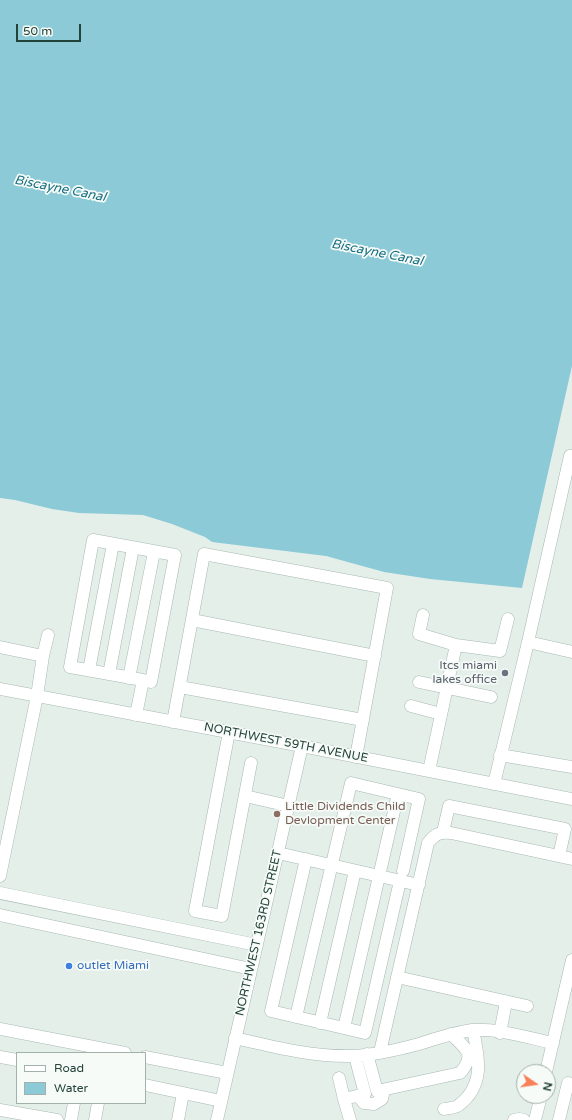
<!DOCTYPE html>
<html>
<head>
<meta charset="utf-8">
<style>
  body { margin:0 }
  #map { position:relative; width:572px; height:1120px; overflow:hidden; background:#e5efea; font-family:"Varela Round",sans-serif }
  canvas { display:block }
  .legend { position:absolute; left:16px; top:1052px; width:130px; height:52px; box-sizing:border-box; background:#f6fbf8; border:1px solid #a2b1ac; margin:0; padding:5px 7px; list-style:none; font-size:12px; color:#23423a }
  .legend li { display:flex; align-items:center; gap:8px; height:20px }
  .legend b { width:20px; border:1px solid #a2b1ac }
  .north { position:absolute; left:516px; top:1064px; width:40px; height:40px; box-sizing:border-box; background:#f6fbf8; border:1px solid #a2b1ac; border-radius:50%; rotate:103deg; font-size:11px; font-weight:700; line-height:16px; text-align:center; color:#23423a }
  .north::after { content:''; display:block; margin:auto; width:14px; height:18px; background:#f98159; clip-path:polygon(50% 0,100% 100%,50% 72%,0 100%) }
  .scale { position:absolute; left:16px; top:24px; width:65px; height:18px; box-sizing:border-box; border:2px solid #23423a; border-top:0; padding-left:5px; font-size:12px; line-height:14px; white-space:nowrap; color:#23423a; -webkit-text-stroke:3px #f6fbf8; paint-order:stroke }
</style>
</head>
<body>
<div id="map">
<canvas width="572" height="1120"></canvas>
<ul class="legend">
<li><b style="height:5px;background:#fff"></b>Road</li>
<li><b style="height:11px;background:#8bcad6"></b>Water</li>
</ul>
<div class="north">N</div>
<div class="scale">50 m</div>
</div>
<script>
const c = document.querySelector('canvas').getContext('2d');
c.lineJoin = 'round';
function fill(path, color) { c.fillStyle = color; c.fill(path, 'evenodd'); }
function trace(path, color, width, dash) { c.strokeStyle = color; c.lineWidth = width; c.lineCap = dash ? 'butt' : 'round'; c.setLineDash(dash || []); c.stroke(path); }
function drawText(font, color, halo, rows, align = 'center') {
  c.font = font + ' "Varela Round",sans-serif'; c.lineWidth = 3.5; c.setLineDash([]); c.textBaseline = 'middle'; c.strokeStyle = halo; c.fillStyle = color; for (const [text, x, y, turn = 0] of rows) {
    c.save(); c.translate(x, y); c.rotate((+turn || 0) * Math.PI / 180); c.textAlign = isNaN(turn) ? turn : align; if (halo) c.strokeText(text, 0, 0); c.fillText(text, 0, 0); c.restore();
  }
}
fill(new Path2D(`
  M0,0H572V366L522,588L430,579L384,572L326,556L212,542L205,537L172,524L143,515L79,513L52,509L15,500L0,498Z`), '#8bcad6');
const minor = new Path2D(`
  M423,615L419,634L456,645
  M192,620L375,656
  M528,642L570,456H572
  M0,647L43,656L37,696L0,876
  M43,656L48,635
  M89,670L113,544
  M109,674L133,548
  M129,678L154,552
  M419,682L491,697
  M180,687L363,720
  M0,689L302,746L572,799
  M411,706L441,714
  M136,715L143,680L70,667L93,540L175,555L151,682L143,680
  M173,722L204,554L387,588L356,757
  M229,732L195,911L222,916L251,763
  M500,755L572,767
  M429,771L456,645L500,651L508,619
  M494,784L528,642L572,652
  M245,796L289,806
  M443,832L449,806L565,829L559,856
  M278,853L419,885
  M306,859L271,1011L365,1033L400,881
  M0,893L257,945
  M0,915L251,969
  M397,977L527,1006
  M296,1017L351,783L419,799L403,871
  M320,1023L355,871
  M344,1028L398,794
  M0,1029L125,1053
  M500,1033L506,1002
  M235,1038C274,1047 313,1057 353,1056C375,1055 397,1050 419,1044C437,1038 453,1033 472,1030C496,1028 529,1038 553,1043
  M380,1052L428,843C435,834 439,832 451,833L572,859
  M367,1054L377,1091L460,1073C477,1054 465,1048 451,1034
  M0,1057L17,1060
  M145,1057L227,1073
  M546,1072L572,960
  M339,1078L344,1099
  M145,1085L221,1101
  M358,1096L364,1103L374,1104L382,1099L384,1090
  M444,1109C449,1108 456,1108 459,1105C485,1085 479,1058 473,1030
  M0,1110L57,1120
  M71,1120L74,1103
  M95,1120L98,1103
  M178,1120L183,1093
  M217,1120L302,746
  M350,1120L344,1099L365,1094L355,1056
  M514,1120L519,1119L524,1120
  M535,1120L541,1096
  M559,1120L568,1083L572,1084`);
trace(minor, '#a7b8b2', 13);
trace(minor, '#fff', 12);
for (const [x, y, r, color] of [
  [505,673,4,"#6b7280"],
  [277,814,4,"#8d6e63"],
  [69,966,4,"#3f7fe0"]
]) { const dot = new Path2D(); dot.arc(x, y, r, 0, 2 * Math.PI); c.fillStyle = color; c.fill(dot); trace(dot, '#f6fbf8', 1.5); }
drawText('12px', '#5b616d', '#f6fbf8', [
  ["ltcs miami",497,666],
  ["lakes office",497,680]
], 'right');
drawText('12px', '#23423a', '#f6fbf8', [
  ["NORTHWEST 59TH AVENUE",286,743,11],
  ["NORTHWEST 163RD STREET",259,933,-77]
]);
drawText('12px', '#785e54', '#f6fbf8', [
  ["Little Dividends Child",285,807],
  ["Devlopment Center",285,821]
], 'left');
drawText('12px', '#366cbe', '#f6fbf8', [
  ["outlet Miami",77,966]
], 'left');
drawText('italic 13px', '#197082', '#f6fbf8', [
  ["Biscayne Canal",60,189,11],
  ["Biscayne Canal",377,253,11]
]);
</script>
</body>
</html>
